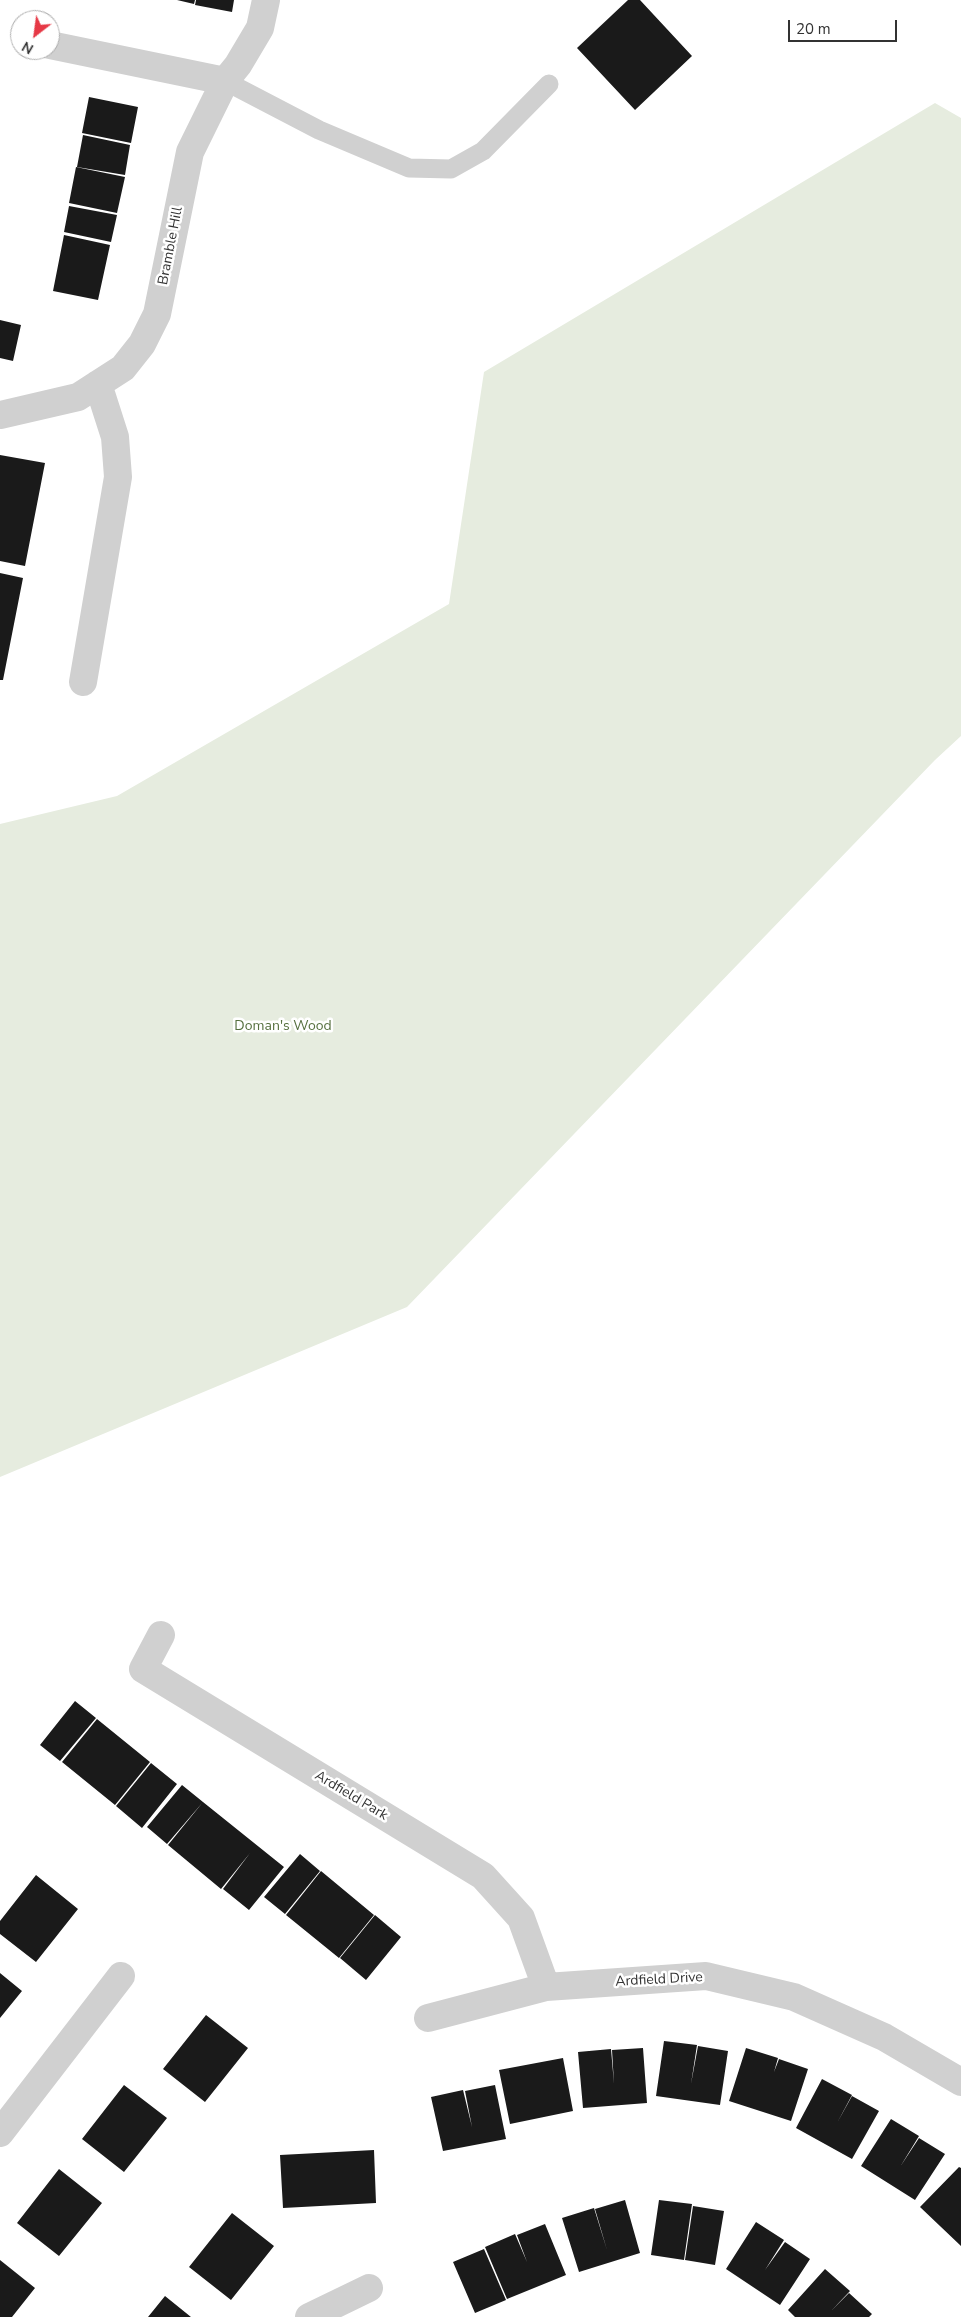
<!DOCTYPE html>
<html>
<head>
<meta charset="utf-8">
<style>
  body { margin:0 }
  #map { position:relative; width:961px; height:2317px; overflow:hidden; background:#fff; font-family:"Nunito Sans",sans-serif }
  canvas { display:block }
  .north { position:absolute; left:10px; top:10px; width:50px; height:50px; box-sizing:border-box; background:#fff; border:1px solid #adadad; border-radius:50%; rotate:210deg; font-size:14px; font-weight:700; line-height:20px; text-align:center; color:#333 }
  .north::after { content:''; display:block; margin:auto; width:18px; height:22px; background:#e63946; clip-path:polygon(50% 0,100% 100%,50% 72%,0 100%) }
  .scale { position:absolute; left:788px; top:20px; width:109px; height:22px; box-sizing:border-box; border:2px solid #333; border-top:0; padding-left:6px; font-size:15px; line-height:18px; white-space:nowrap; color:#333; -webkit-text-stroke:4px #fff; paint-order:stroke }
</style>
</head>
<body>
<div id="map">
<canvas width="961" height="2317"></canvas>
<div class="north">N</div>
<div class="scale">20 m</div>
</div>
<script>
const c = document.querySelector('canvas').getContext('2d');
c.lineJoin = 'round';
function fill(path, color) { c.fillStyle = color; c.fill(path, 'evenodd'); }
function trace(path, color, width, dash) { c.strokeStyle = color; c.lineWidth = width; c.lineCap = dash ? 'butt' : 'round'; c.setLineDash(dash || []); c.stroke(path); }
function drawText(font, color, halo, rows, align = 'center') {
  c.font = font + ' "Nunito Sans",sans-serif'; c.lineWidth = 5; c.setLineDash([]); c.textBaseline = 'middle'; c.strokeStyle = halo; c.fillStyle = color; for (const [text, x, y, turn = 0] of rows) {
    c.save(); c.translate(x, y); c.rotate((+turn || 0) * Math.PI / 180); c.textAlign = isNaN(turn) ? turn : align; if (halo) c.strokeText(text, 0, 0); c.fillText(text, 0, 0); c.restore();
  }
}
fill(new Path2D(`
  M935,103L961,118V736L935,760L407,1307L0,1477V824L117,796L449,604L484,372Z`), '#e6ecdf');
fill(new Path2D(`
  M177,0H195L194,4Z
  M196,0H234L232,12L195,5Z
  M628,0H640L692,56L635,110L577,48Z
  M89,97L138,107L131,143L82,133Z
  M83,135L130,145L125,175L77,167Z
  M76,167L125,177L117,213L69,203Z
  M69,206L117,215L111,242L64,232Z
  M64,235L110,245L98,300L53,291Z
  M0,320L21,325L13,361L0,358Z
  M0,455L45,463L25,566L0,561Z
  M0,573L23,578L3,680H0Z
  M75,1701L96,1718L60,1761L40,1745Z
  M97,1719L150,1762L115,1805L62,1762Z
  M151,1763L177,1784L142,1828L116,1806Z
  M182,1785L203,1802L167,1844L147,1827Z
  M203,1802L284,1867L249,1910L223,1889L250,1853L221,1889L168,1845Z
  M300,1854L320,1871L285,1914L264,1897Z
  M321,1871L374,1915L339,1958L286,1915Z
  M36,1875L78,1909L36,1962L0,1934V1921Z
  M375,1915L401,1937L366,1980L340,1958Z
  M0,1973L22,1991L0,2018Z
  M206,2015L248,2048L205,2102L163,2069Z
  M664,2041L697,2045L691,2084L698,2046L728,2051L720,2105L656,2096Z
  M643,2048L647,2103L583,2108L578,2052L611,2049L614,2084L612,2050Z
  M746,2048L778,2058L774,2072L779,2059L808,2069L791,2121L729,2101Z
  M563,2058L573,2111L510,2124L499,2070Z
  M822,2079L852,2095L837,2123L852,2096L879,2111L852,2159L796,2128Z
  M124,2085L167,2118L124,2172L82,2139Z
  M495,2085L506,2139L443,2151L431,2097L463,2090L472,2127L465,2091Z
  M891,2119L919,2136L900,2167L919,2138L945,2154L915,2200L861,2166Z
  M374,2150L376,2203L283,2208L280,2155Z
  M959,2167L961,2168V2246L920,2207Z
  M59,2169L102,2203L59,2256L17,2223Z
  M625,2200L640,2253L579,2272L562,2218L594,2208L607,2250L595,2209Z
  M659,2200L692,2204L684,2260L651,2255Z
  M693,2206L724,2211L715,2265L685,2260Z
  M232,2213L274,2246L231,2300L189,2267Z
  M756,2222L784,2240L765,2270L785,2242L810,2259L780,2305L726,2269Z
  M545,2224L566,2275L507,2299L485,2247L515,2234L527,2262L517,2235Z
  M484,2249L506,2300L475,2313L453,2262Z
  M0,2260L35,2288L12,2317H0Z
  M825,2269L850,2291L831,2311L849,2293L872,2314L869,2317H795L788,2310Z
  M165,2296L191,2317H148Z`), '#1a1a1a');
trace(new Path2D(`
  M225,81L319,130L409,168L451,169L483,151L549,84`), '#d0d0d0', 19);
trace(new Path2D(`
  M50,45L225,81
  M0,415L78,397L123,368L142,344L157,314L190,152L225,81L238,65L260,28L266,0
  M83,682L118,477L115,437L98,384
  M161,1635L143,1669L483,1876L521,1918L546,1987
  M428,2018L546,1987L706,1976L794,1997L884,2037L961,2082
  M0,2133L121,1976
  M309,2317L369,2288`), '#d0d0d0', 28);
drawText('14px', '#333', '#fff', [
  ["Bramble Hill",171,246,-79],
  ["Ardfield Park",351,1796,31],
  ["Ardfield Drive",659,1980,-3]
]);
drawText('14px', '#56703f', '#fff', [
  ["Doman's Wood",283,1027]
]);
</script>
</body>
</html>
